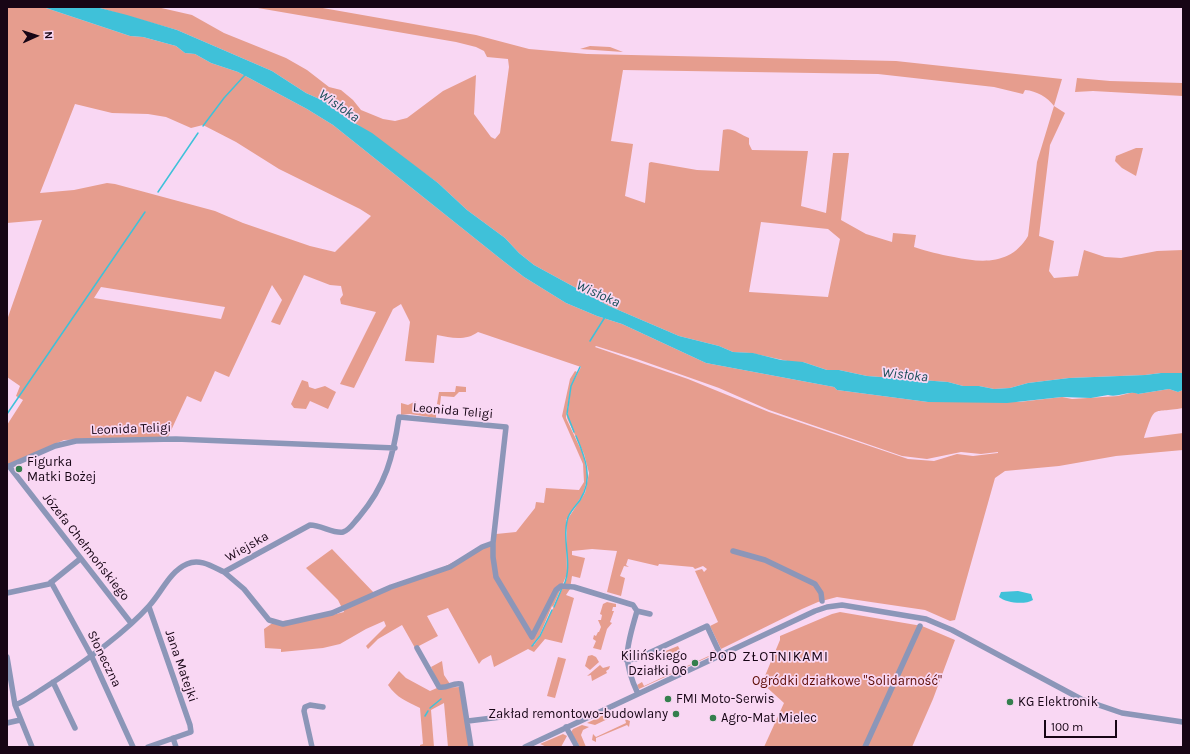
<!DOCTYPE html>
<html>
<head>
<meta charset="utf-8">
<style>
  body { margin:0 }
  #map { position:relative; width:1190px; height:754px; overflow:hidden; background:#f9d7f3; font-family:Karla,sans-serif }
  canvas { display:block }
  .frame { position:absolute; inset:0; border:8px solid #170515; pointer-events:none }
  .north { position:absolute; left:16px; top:16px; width:40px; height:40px; -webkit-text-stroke:3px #f9d7f3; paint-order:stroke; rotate:87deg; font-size:11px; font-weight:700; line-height:16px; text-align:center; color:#170515 }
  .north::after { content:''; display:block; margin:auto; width:14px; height:18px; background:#170515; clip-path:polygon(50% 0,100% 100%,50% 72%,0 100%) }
  .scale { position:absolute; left:1044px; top:720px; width:73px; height:18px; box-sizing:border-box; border:2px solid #170515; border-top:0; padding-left:5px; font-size:12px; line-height:14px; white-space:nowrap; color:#170515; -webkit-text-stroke:3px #f9d7f3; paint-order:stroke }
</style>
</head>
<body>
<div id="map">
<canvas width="1190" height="754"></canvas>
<div class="frame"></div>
<div class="north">N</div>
<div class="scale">100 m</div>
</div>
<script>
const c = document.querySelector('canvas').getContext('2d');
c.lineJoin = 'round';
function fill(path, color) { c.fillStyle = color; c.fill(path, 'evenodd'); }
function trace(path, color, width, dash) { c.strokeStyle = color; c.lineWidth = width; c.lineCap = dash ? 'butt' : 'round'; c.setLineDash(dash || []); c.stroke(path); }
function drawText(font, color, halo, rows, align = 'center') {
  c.font = font + ' Karla,sans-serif'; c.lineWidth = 3.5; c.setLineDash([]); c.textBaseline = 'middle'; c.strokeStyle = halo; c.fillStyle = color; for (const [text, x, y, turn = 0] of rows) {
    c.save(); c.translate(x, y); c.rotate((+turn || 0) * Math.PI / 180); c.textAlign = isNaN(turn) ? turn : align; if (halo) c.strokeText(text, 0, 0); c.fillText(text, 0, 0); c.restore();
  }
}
fill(new Path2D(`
  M7,7H43L130,36L143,37L176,46L185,53L195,54L211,63L238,72L307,109L333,125L502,260L524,277L566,303L597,316L622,324L706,363L834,387L837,390L928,402H1019L1062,397L1072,399L1118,396L1134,392L1138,394L1169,389L1178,392L1183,390V408C1150,414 1156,403 1144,438L1183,433V450L1116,456L1059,466L1005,471L995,478L955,620L950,621L925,610L837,597L818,602L802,609L721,649L710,626L718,622L695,571L702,569L704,572L707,569L703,566L695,569L693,567L659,564L658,566L628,559L626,565L629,567L624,566L620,576L625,578L621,596L607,592L617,551L592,549L572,551V555L585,558L580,578L572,576L570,589L566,595L574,598L562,643L545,639L534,652L528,649L494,667L491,655L482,660L479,664L448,608L427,616L438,636L415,648L402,625L378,639L368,649L366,646L386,626L384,621L366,629L340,644L323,648L281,652V649L265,648L264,629L274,622L332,615L344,612L338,600L306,568L332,549L376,595L424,577L489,544L496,534L516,532L535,508L536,502L544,503L546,488L579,490L584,482L583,464L562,416L570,379L575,371L577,372L571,386L566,418L583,454L588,476L583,494L566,520L567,574L553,607L552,606L539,637L532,645H534L540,637L567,578V520L585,493L589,473L584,454L567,418L571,386L581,367L478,332C466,341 451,338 437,335L434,363L405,361L410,322L401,304L393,309L354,388L340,384L376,312L341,304L340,299L343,295L341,286L330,285L304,275L280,325L271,322L282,300L272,285L229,377L215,371L201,402L187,396L168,437L64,440L7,465V425L23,400L16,396L20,386L7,377V320L42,220L7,223ZM75,104L112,113L148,114L166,117L191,128L203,125L236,142L279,169L360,209L371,216L335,252L310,246L243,223L215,211L115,184L107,183L74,190L40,193ZM101,287L225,307L221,319L94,298ZM596,346L637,359L719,388L769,410L902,456L927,459L961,452L981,454L998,452V453L973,456L957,454L934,461L908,459L769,412L688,379L595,347Z
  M96,7H157L192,15L224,33L286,58L307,70L329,87L341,90L353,100L361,110L383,119L395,121L407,118L443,91L476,75L474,114L491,137L495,139L500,133L509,67L508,59L487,57L484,51L476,47L456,42L252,7H317L476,35L529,49L587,54L896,61L1062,79L1054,106L1065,113L1050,145L1039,236L1054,241L1049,271L1054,278L1078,276L1084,250L1105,257L1121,258L1157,251L1183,250V373H1161L1145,375L1069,378L1028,383L1010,388L994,389L979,386H963L948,382L867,376L839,370H827L803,362H792L751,353L733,352L719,346L679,336L609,306L534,265L519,253L505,238L467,210L438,183L326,102L306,93L272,71L177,30ZM623,70L878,74L994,87L1023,94L1025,90C1037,91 1047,97 1054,106L1037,162L1028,236C1011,265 982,263 954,257C938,254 929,252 914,247L916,235L893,233L892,242L866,234L841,220L849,153H833L826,213L801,206L808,151L752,150L749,144V138C740,135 733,127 723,130L719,171L697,170L651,162L649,163L645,203L625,196L633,144L611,141ZM761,222L828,229L840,239L828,297L749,292Z
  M590,46L610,47L623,52L580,49Z
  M1077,78L1110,81L1183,83V96L1093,91L1075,92Z
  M1136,148H1143L1136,176L1122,168L1115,161L1116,156Z
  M302,380L308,382L309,387L315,389L325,386L336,392L328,409L310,401L306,409L294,408L291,404Z
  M456,386L466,387V392H459L454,397L441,396L440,405L437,404L439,392H455Z
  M416,401L415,412H420V409L436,410V418L410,414L401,415V403L408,405Z
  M607,602L616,604V607H613L612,611H614L610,622L612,623L607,629L601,650L593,648L596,641L593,639L594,635L596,636L598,632H599L601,627L598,620H601L602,615L600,614L603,604Z
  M840,612L922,626L955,640L933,699L912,747H764L784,703L762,683L780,640V636L832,614Z
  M678,646L682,654L667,661L663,652Z
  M712,650H715V654L639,689L637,685L642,682L644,686L713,654Z
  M592,655L596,657L599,662L590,670L585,666L588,656Z
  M558,657L566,659L555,698L547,696Z
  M442,661L444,675L450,684L442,686L438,683L431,667Z
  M600,665L603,668L610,666L609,669L606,671L607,673L592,681L591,675L587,676Z
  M399,671L406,678L430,691L437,688L460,687L470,747H448L444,703L431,710L434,747H420V745L423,744L420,708C406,701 397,698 388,685Z
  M612,711L615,713L616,715L595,725L587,723Z
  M625,719L630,721L629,727L627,725L596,738V742L592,740L593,734L596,737L626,723Z
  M582,725L589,727L583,730L581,735L586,747H580L571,732L573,729Z
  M563,734L567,736L561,747H547L540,744Z`), '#e69d8e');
fill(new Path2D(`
  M43,7H96L127,15L177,30L272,71L306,93L326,102L351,121L372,133L438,183L467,210L505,238L519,253L534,265L609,306L679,336L719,346L733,352L753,353L781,360L803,362L827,370H839L867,376L948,382L963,386H979L994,389L1010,388L1028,383L1069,378L1145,375L1161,373H1183V390L1178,392L1169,389L1138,394C1129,390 1118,398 1108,395L1091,398L1062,397L1007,403L928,402L837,390L834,387L706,363L622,324L597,316L566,303L524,277L502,260L333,125L307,109L238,72L211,63L195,54L185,53L176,46L143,37L130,36Z
  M1018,591L1031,594L1033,600C1025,605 1006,603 999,597L1001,592Z`), '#3fc1d9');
trace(new Path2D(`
  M203,126L224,98L245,75
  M158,192L198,133
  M590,341L605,317
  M7,414L145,212
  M574,432L567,414L571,386L580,367
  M564,585C573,564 562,542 567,521C568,513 576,506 580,500C594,479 585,457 576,436
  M554,607L562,588
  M532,646L540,636L552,610
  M430,708L441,699
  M425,716L428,711`), '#3fc1d9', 1.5);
trace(new Path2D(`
  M9,466L131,623
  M7,467L55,446L76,441L176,439L395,448
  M493,543V557L496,577L532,637L556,590L561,586L574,587L633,605L637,611C627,647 621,658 638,694
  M733,551L765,560L815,584L821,593L822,601
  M51,582L91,655L133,747
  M7,593L49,584L80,559
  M637,611L650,614
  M417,648L439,687C447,689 453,682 461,684L471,747
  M7,657L15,705L32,747
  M626,660L636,659L707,626L721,656
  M53,682L75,728
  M15,705C24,702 33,695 41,690C74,669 123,635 149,606C162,592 169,572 187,564C200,558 213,567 224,572L310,525C321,525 334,534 343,532C350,530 354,522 359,517C386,485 393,457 399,417L506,427L493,543L482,547L450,567L391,587L332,613L283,624L269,620L244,589L224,572
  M468,721L509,716
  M7,723L20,720
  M566,727L577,747
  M173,738L176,747
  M148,747L191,732L190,725L149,607
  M312,747L304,711L305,707L310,705L323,707
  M525,747L815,611L827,607L842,605L926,619L952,630L1081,699L1122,713L1183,722
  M865,747L920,626`), '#8c96b8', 5.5);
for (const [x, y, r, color] of [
  [19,469,4,"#347f4d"],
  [695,663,4,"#347f4d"],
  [668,699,4,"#347f4d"],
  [1010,702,4,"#347f4d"],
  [676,714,4,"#347f4d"],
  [713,718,4,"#347f4d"]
]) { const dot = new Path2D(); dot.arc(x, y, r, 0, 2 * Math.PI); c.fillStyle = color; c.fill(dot); trace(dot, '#f9d7f3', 1.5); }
drawText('13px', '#170515', '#f9d7f3', [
  ["Leonida Teligi",453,411,5],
  ["Leonida Teligi",131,429,-2],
  ["Józefa Chełmońskiego",86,547,52],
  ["Wiejska",247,547,-30],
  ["Słoneczna",104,659,64],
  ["Jana Matejki",181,666,71]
]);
drawText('13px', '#170515', '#f9d7f3', [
  ["Figurka",27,462],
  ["Matki Bożej",27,477],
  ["Kilińskiego",687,656,"right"],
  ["Działki 06",687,671,"right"],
  ["FMI Moto-Serwis",676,699],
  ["KG Elektronik",1018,702],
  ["Zakład remontowo-budowlany",668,714,"right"],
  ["Agro-Mat Mielec",721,718]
], 'left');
drawText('13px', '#5b0900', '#f9d7f3', [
  ["Ogródki działkowe \"Solidarność\"",847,681]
]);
drawText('italic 14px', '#184e58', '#f9d7f3', [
  ["Wisłoka",339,106,35],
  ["Wisłoka",598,294,24],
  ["Wisłoka",905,375,6]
]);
c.letterSpacing = '1px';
drawText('14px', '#170515', '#f9d7f3', [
  ["POD ZŁOTNIKAMI",769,657]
]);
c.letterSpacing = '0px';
</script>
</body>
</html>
